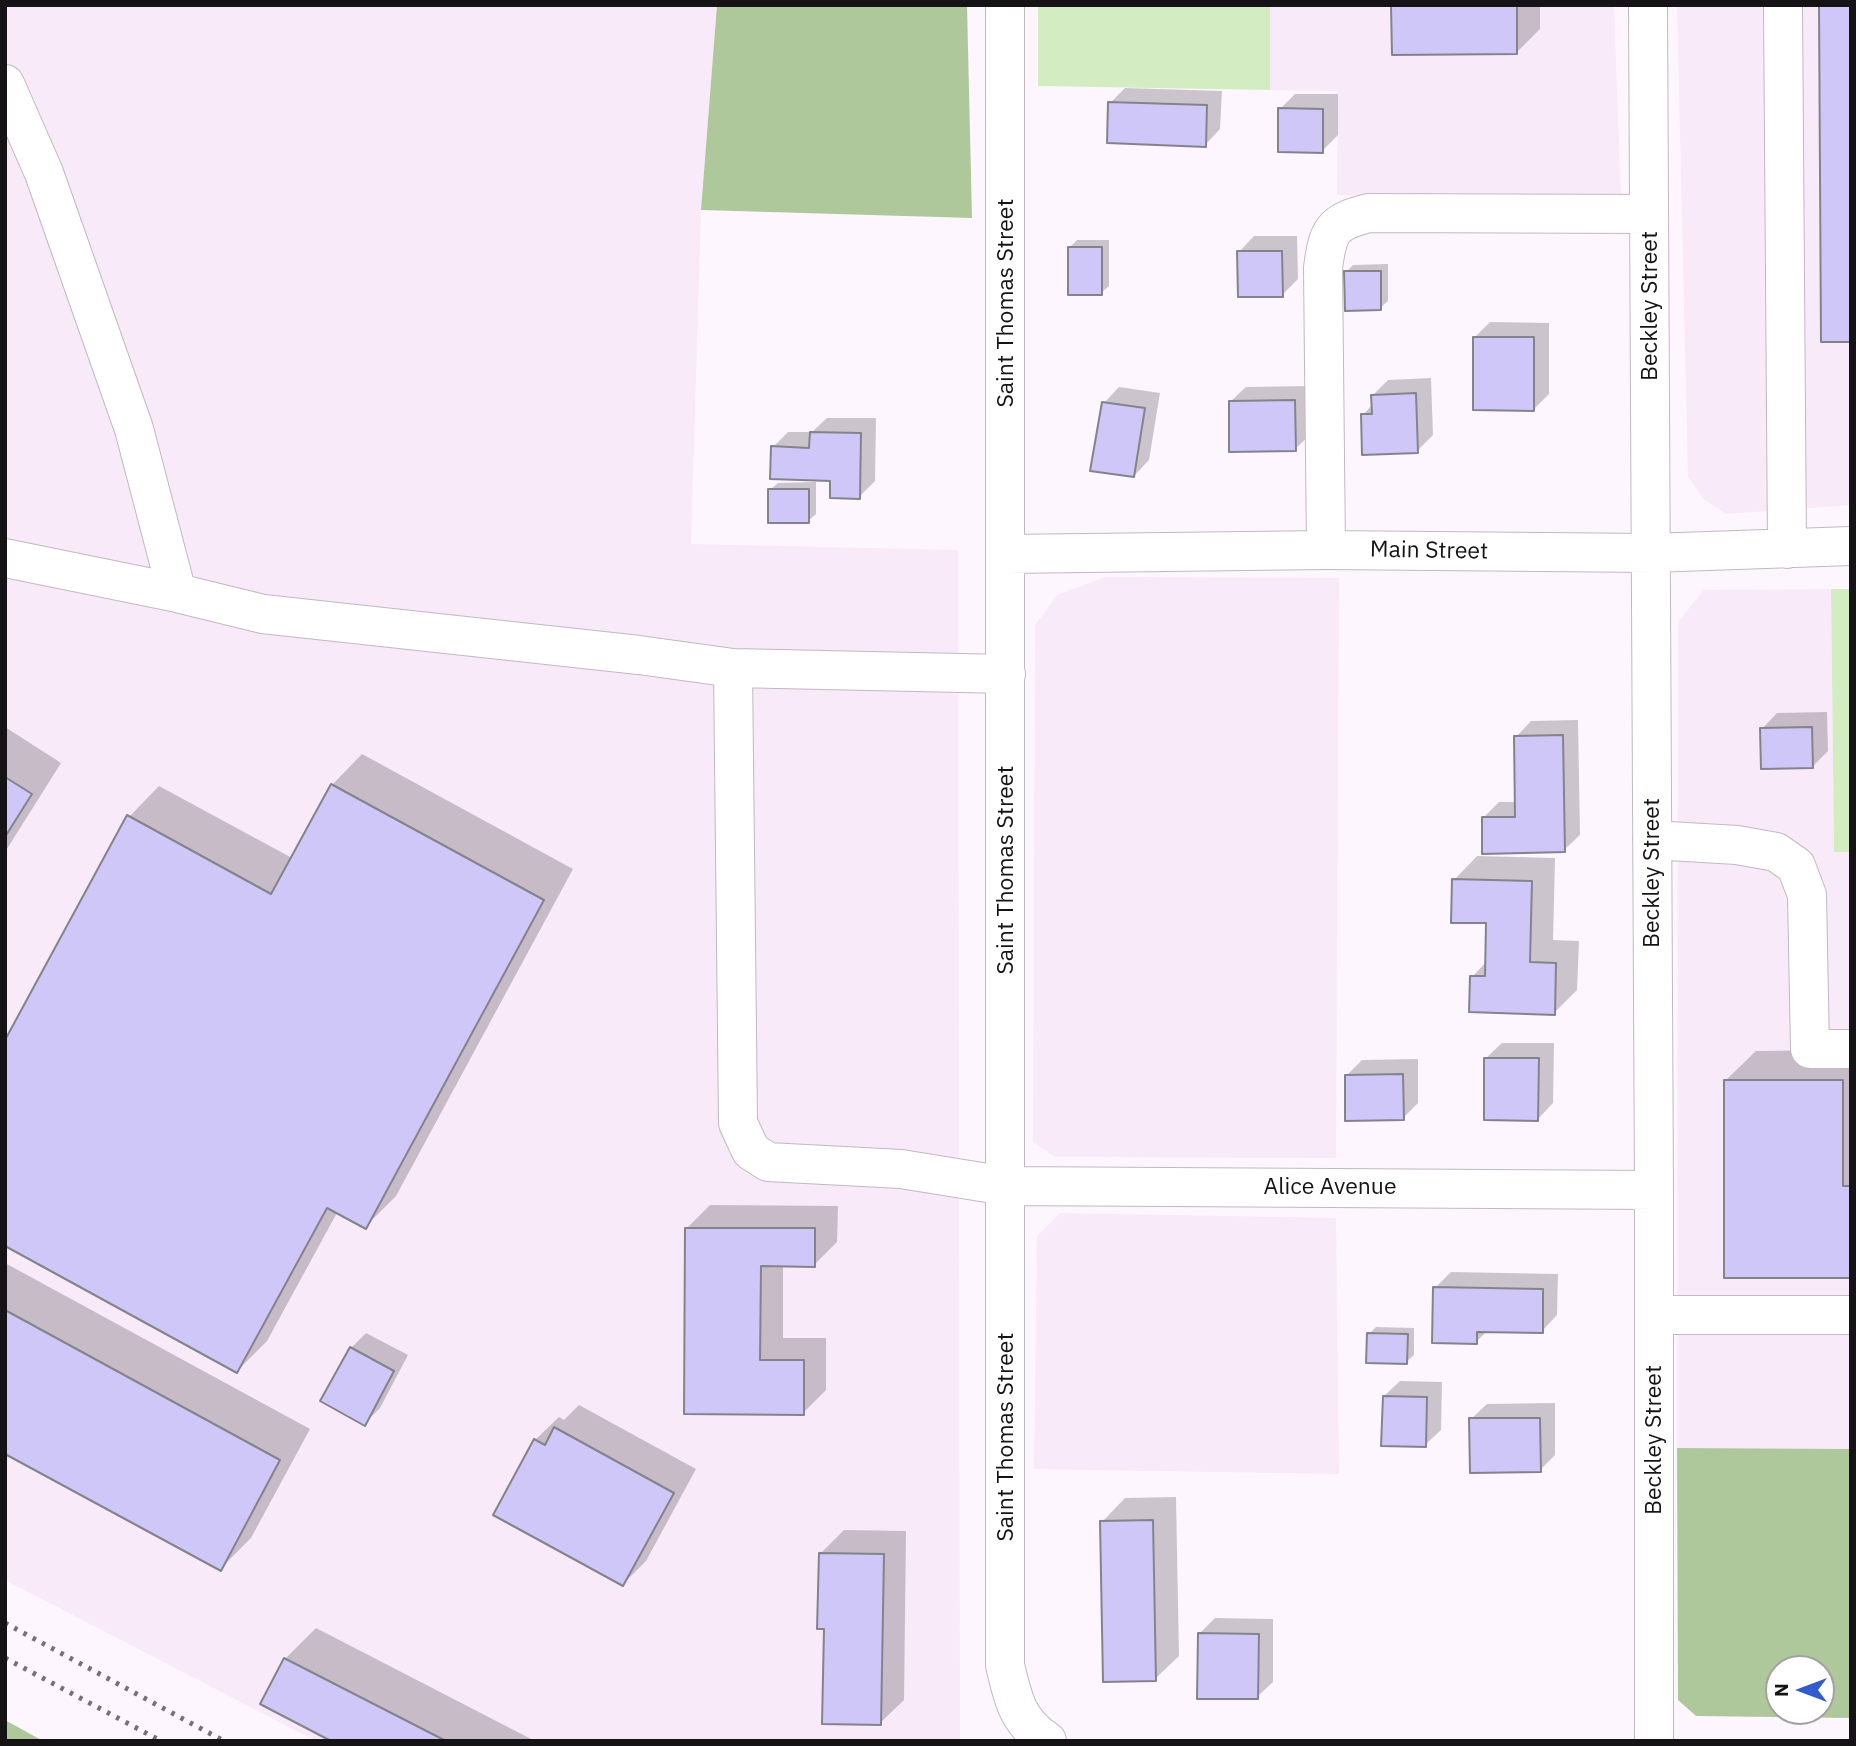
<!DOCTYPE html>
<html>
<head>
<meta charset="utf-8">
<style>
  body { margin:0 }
  #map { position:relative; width:1856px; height:1746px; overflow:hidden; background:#fef6ff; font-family:"IBM Plex Sans",sans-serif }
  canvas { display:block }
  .frame { position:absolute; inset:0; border:7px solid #151316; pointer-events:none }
  .north { position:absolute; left:1765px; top:1655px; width:70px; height:70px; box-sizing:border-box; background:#fff; border:2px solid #a1a1a2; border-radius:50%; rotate:270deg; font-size:19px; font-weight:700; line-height:28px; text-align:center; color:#151316 }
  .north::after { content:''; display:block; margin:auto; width:24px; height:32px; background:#325ccc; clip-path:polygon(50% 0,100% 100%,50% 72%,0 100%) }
</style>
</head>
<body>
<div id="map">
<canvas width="1856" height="1746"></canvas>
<div class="frame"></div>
<div class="north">N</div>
</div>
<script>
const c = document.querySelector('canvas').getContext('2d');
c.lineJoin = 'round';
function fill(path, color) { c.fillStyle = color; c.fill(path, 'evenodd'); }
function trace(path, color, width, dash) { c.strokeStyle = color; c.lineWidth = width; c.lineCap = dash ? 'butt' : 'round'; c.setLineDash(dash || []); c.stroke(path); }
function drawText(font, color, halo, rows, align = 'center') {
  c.font = font + ' "IBM Plex Sans",sans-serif'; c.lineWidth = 6; c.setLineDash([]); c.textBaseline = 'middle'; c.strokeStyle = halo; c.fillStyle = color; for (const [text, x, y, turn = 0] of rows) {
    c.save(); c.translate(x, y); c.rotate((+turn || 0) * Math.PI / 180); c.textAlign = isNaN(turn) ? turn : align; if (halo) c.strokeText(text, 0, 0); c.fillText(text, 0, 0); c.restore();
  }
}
fill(new Path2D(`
  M5,5H717L701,210L691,544L958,550L960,1741H316L5,1580Z
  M1270,5H1614L1621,196L1337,195L1338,91L1270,90Z
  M1677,5H1851V505L1726,514L1705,500L1688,477Z
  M1105,577L1339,578L1336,1158L1055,1157L1033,1142L1035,625L1057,595Z
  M1831,589L1834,851L1851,852V1449L1677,1448L1678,622L1704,590Z
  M1060,1213L1336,1218L1339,1474L1034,1469L1037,1236Z`), '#f8eaf9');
fill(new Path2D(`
  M1038,5H1270V90L1038,86Z
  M1831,589H1851V852H1834Z`), '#d3ecc1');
fill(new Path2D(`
  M717,5H967L972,218L701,210Z
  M1677,1448L1851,1449V1718L1696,1716L1678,1700ZM1779,1669H1821V1711H1779Z
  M5,1720L43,1741H5Z`), '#aec89b');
fill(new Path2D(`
  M1393,5H1540V29L1517,52Z
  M1125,88L1222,91L1220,129L1205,145L1110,103Z
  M1295,94H1338V135L1322,151L1280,109Z
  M1254,236H1297L1298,279L1282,295L1239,252Z
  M1077,240H1109V286L1101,293L1070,247Z
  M1388,264V301L1380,308L1346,272L1353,265Z
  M1490,322L1549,323V394L1534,409L1474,338Z
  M1431,378L1433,435L1417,451L1363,415L1373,404V395L1388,380Z
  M1310,386L1311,434L1295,449L1230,402L1246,387Z
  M1119,387L1160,393L1149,460L1134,476L1104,403Z
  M827,418H876L875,481L859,497L832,479L773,447L788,432H812Z
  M816,482V514L808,521L770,490L778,483Z
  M1827,712L1828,751L1812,767L1762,729L1777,713Z
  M1578,720L1580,835L1564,850L1483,818L1499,802H1517L1516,737L1531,721Z
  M5,727L61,763L5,852Z
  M362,754L573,869L396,1196L365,1227L338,1211L267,1341L237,1371L129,817L159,786L292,858L332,785Z
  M1477,856L1555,858L1553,940L1579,941L1577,990L1554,1013L1472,977L1487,961L1488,921L1454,880Z
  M1502,1043H1554L1553,1103L1538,1119L1486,1058Z
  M1851,1050V1276L1725,1081L1756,1051Z
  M1418,1059V1103L1403,1118L1346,1076L1362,1060Z
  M710,1205L838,1206L837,1242L814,1265H783V1338H826V1390L803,1413H686L687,1228Z
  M5,1263L310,1429L251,1538L220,1569L5,1452Z
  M1451,1272L1558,1274L1557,1315L1542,1331L1488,1330L1476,1342L1435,1288Z
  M1376,1327L1414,1328V1355L1406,1362L1369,1334Z
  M366,1333L408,1355L380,1408L365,1423L351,1348Z
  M1400,1381L1442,1382L1441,1430L1425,1445L1384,1396Z
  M1555,1403V1455L1540,1470L1471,1419L1487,1404Z
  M579,1405L696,1469L646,1561L623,1584L535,1440L559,1417L564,1420Z
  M1176,1497L1179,1656L1155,1679L1102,1522L1125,1498Z
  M844,1530L906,1531L904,1700L880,1723L826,1627L820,1554Z
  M1215,1618L1273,1619V1682L1257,1697L1199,1634Z
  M316,1628L535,1741H335L262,1704L285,1659Z`), '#0003');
const building = new Path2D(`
  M1391,5H1517V54L1392,55Z
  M1819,5H1851V342H1821Z
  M1108,102L1207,105L1206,147L1107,143Z
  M1278,108L1323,109V153L1278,152Z
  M1068,247H1102V295H1068Z
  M1237,251H1282L1283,297H1238Z
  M1344,271H1381V310L1345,311Z
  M1473,337H1534V411L1473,410Z
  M1416,393L1418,453L1362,455L1361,414H1372L1371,395Z
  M1295,400L1296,451L1229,452V401Z
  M1102,402L1145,408L1134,477L1090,471Z
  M810,432L861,433L860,499L830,498V481L770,479L771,446L809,448Z
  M768,489H809V523H768Z
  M1812,727L1813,768L1761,769L1760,728Z
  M1563,735L1565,852L1482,854V817H1515L1514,736Z
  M5,777L32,794L5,837Z
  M331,784L544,900L366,1229L327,1208L237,1373L5,1246V1040L127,815L271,894Z
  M1452,879L1532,881L1530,962L1556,963L1555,1015L1469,1012L1470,976H1485L1486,923H1451Z
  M1484,1058H1539L1538,1121L1484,1120Z
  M1403,1074L1404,1120L1345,1121V1075Z
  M1724,1080H1843V1186H1851V1278H1724Z
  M685,1228H815V1267L761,1266L760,1360H804V1415L684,1414Z
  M1433,1287L1543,1289V1333L1477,1332V1344L1432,1343Z
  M5,1310L280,1460L221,1571L5,1454Z
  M1367,1333L1408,1334L1407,1364L1366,1363Z
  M350,1347L394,1371L365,1426L320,1401Z
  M1383,1396L1427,1397L1426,1447L1381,1446Z
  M1469,1418H1540L1541,1472L1470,1473Z
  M554,1427L674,1493L623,1586L493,1515L534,1439L545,1445Z
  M1153,1520L1156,1681L1103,1682L1100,1521Z
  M819,1553L884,1554L881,1725L822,1724L824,1629H817Z
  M1198,1633L1259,1634L1258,1699H1197Z
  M284,1658L446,1741H331L260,1704Z`);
fill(building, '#cec7f8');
trace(building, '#84838c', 2);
const minor = new Path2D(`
  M1005,5V1665C1013,1699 1017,1721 1047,1741
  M1648,5L1654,1190V1741
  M1783,5L1787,549
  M5,84L44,173L134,429L177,593
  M1326,550L1323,268C1328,230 1332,222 1369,213L1649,214
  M1006,554L1326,550L1651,553L1851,546
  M5,558L177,593L263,614L639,655L733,668L1006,674
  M733,668L738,1123L751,1151L768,1162L901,1169L1006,1186L1654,1190
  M1652,840L1737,845L1776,852L1796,866L1807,895L1810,1049H1851
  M1654,1315H1851`);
trace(minor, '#c0b9c1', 40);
trace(minor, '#fff', 38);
trace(new Path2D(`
  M5,1623L224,1741
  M5,1658L161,1741`), '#747075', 5, [3.5, 7]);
drawText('23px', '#151316', '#fff', [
  ["Saint Thomas Street",1006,303,-90],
  ["Beckley Street",1650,306,-90],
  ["Main Street",1429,551,1],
  ["Saint Thomas Street",1006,870,-90],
  ["Beckley Street",1652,873,-90],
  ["Alice Avenue",1330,1187],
  ["Saint Thomas Street",1006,1437,-90],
  ["Beckley Street",1654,1440,-90]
]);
</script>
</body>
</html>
